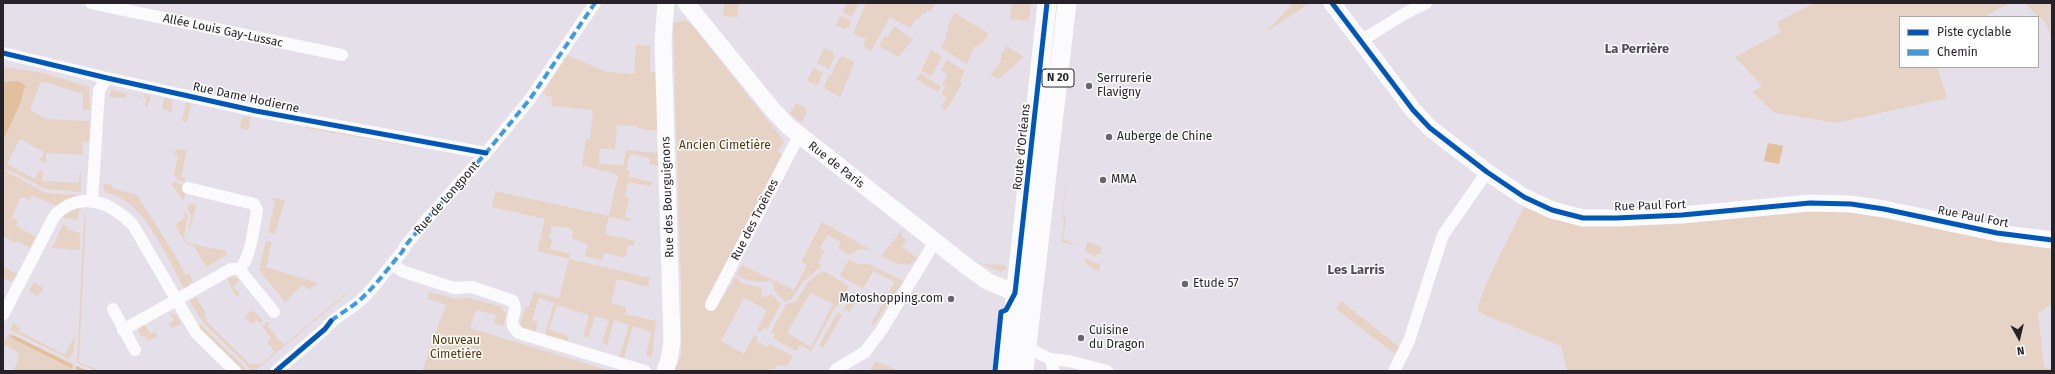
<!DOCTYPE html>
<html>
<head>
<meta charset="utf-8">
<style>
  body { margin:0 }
  #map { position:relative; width:2055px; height:374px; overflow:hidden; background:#e5dfea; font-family:"Fira Sans",sans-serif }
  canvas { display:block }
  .frame { position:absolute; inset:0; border:4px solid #27222a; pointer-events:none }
  .legend { position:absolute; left:1899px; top:16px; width:140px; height:52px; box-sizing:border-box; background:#fff; border:1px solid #a9a7aa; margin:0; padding:5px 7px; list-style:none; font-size:12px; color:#27222a }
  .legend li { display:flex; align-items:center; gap:8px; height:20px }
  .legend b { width:20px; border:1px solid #a9a7aa }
  .north { position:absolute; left:1999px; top:318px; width:40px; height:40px; -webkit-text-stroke:3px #fff; paint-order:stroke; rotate:172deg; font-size:11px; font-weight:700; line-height:16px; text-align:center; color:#27222a }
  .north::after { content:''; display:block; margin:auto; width:14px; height:18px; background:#27222a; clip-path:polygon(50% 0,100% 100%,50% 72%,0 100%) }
</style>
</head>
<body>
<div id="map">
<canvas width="2055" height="374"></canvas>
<div class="frame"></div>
<ul class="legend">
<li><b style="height:5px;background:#0057b8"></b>Piste cyclable</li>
<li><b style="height:5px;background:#3d9ce1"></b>Chemin</li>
</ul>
<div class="north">N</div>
</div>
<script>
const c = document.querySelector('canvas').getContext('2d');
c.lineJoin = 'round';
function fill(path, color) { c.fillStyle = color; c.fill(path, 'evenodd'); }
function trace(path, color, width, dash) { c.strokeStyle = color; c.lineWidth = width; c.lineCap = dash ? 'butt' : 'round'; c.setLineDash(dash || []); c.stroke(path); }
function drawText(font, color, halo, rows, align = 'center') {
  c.font = font + ' "Fira Sans",sans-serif'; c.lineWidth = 3; c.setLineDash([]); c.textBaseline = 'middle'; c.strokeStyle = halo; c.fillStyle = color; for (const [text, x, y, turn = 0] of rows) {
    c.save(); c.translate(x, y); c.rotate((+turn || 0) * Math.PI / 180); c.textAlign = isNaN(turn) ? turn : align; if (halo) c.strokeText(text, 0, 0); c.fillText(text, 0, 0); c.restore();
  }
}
fill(new Path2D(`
  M724,3H738V17L723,16Z
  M847,3H859L852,17L842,12Z
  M866,3H936L930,12L928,10L925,14L923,13L919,19L917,18L910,28L890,17L871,51L863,46L866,39L853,34Z
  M1012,3H1031L1029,21L1010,19Z
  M1293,3H1310L1266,32Z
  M1815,3H2010L1984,17H1900V67H1937L1947,98L1836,123L1775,113L1752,92L1762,86L1735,57L1781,32L1777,22Z
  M2024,3H2052V42L2046,23Z
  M955,13L989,34L982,44L980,43L978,47L975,46L967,64L941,48L947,37L945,35L949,29L947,28Z
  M840,16L851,21L848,28L846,27L845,30L836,25Z
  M685,20L693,26L784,141L778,152L783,155L705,302L717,307L735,277L744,284L761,287L762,296L765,297L772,294L781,304L767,330L763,328L761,332L757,330L767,310L744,298L721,341L744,354L754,335L758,337L756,341L768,347L770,344L793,356L787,366L776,365V369H771V371H674L681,355V285L673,23Z
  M894,26L913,39L899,57L879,46L885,36L888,37Z
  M636,45L650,46V72H658L659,131L637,128V126L617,125L615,149H600L599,164L623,165L626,150L659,153L660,166L649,164L650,158L630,154L626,170L630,171L629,177L652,182L651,186L628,182L625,197L629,198L625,217L631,219L630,221L609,217L605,234L635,241L633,246L628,245L625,258L604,253L602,260L585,256L588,244L572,238L573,231L570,230V228L552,226L549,238L552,240L550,249L570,254L569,259L650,278L648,287L617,279L611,303L626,307L625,314L656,321L652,357L646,356L651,332L633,326L624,358L619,357L629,325L614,320L607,345L602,343L609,320L595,316L588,338L583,336L589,315L557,305L549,329L569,337L567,343L544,336L554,303L539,298L532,320L538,322L535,333L523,329L520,324L526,306H529L534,292L559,298L569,259L537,251L545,219L492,207L495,191L609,216L618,175L582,165L586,139H590L593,110L551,106L552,97L545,96V93H543L567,55L607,72L634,74Z
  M1007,46L1024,57L999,79L991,75L1001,62L1000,60L1002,57L1001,55Z
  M824,48L834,52L833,55L835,56L829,69L817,63Z
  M931,50L942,57L931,77L921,71Z
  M842,56L855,62L840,97L825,89V87L824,86L829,75H831L839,58Z
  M947,60L965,71L960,81L962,83L946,111L941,107L947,98L941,94L946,86L942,84L948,74L941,70Z
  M3,67L44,73L89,87L90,110H83V94L41,81L30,110L46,119L90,121L89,142H82L83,155L46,153V163L40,161L44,152L20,139L7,164L35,179L40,170L43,171L42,181L79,183V174H81V192L46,189L6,169L5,171L46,193L79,195V197L67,199L56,206L32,195L30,200L21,197L12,217L18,221L16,226L36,237L30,248L18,241L16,243L3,236Z
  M814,68L823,73L817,85L807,81Z
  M920,73L941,87L938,92L916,79Z
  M112,90L144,97V94L151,95L148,106H145L146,98L126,94V98L108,97Z
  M164,98L173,100L171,112L162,109Z
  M186,103L191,104L187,122L182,121Z
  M796,103L806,108L805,110L807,111L802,123L790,114Z
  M242,116L251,118L249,130L240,128Z
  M305,123L410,142V146L305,128Z
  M181,149L187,150L181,177L185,178V182L177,180L174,175L178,155L174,154L175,150Z
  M173,182L184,185L187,189L183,201L172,185Z
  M1066,183L1063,215L1066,218L1063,239L1074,244L1073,245L1062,242L1064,219L1062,216Z
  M103,184L112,185V188L137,195L178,260L185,275L189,274L193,282L189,284L190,287L185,290C173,268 154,228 137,211C128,201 117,196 105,192Z
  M272,198L285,200L275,234L268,232L275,201L271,200Z
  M189,204L196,205L188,238L191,215L187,208Z
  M1525,204L1550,215L1849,210L2052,245V304L2038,313L2044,367L2052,368V371H1705L1704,370L1567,371L1561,346L1487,316L1477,310C1487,275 1510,237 1525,204Z
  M79,208L78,220L59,217L62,212Z
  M185,212L188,215L184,237L187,243L226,251L227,255L206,267L194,246L186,244L175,225L185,218L183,213Z
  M86,214L79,362L101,371H96L77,363L84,222L85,215Z
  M822,222L873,251L861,249L848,255L838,248L841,242L827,235L820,248L825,251L818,263L821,265L820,267L802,283L792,299L785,302L775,291L772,281C758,282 751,283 736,275L742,265L794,290L807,265L801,262Z
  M63,225L67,226V229L80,233V250L52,248Z
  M901,231L903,232L901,235L906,240L902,247L917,258C908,272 892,261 881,256Z
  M266,241L272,242L266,267L318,283L309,290L303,285L285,302L259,270Z
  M1090,242L1102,247L1101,253L1095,256L1085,252L1087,243Z
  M1084,258L1100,264L1099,272L1087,265Z
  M849,259L857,264H869L903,281L874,325L871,324L895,282L873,271L863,289L840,276Z
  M3,264L4,267L17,274L12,282L3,278Z
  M981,264L1006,265V268L1002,272Z
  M824,271L849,286L838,306H836L811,351L800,345L796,351L773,338L775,334L771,332L786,304L795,302C806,288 806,279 824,271ZM810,293L833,304L811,347L787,333Z
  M226,277H235L240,280L233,287L240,294L236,297Z
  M34,282L43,287L42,292L37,296L29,291Z
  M429,292L456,299L470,298L502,307L506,315L503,326L494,323L496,315L476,310L470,328L610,371H422L446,305L427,298Z
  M854,292L860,295L850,312L844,309Z
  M346,293H348L255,371H251L246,364L204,324L190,301L196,297L206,313L204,314L208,323L250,364H262L275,352L267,342L271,338L262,326L268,321L270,324L267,326L284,345Z
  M1341,301L1399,347L1395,354L1336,309Z
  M253,310L263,321L260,323L256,320L251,324L245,317Z
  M838,312L842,315L823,348L819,345Z
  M169,313L176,315L181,324L172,328L169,323L174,320Z
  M13,323L20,328L19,331L65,355L75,335L74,350L69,359L10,330Z
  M200,324L245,368L247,371H242L199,331L196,326Z
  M142,325L146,326L150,334L155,332L158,336L148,341L146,337L140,336L138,330Z
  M9,333L74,364L73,371H13L19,359L17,357L19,353L3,344Z
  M875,361L900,371H870Z`), '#e7d3c5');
fill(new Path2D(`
  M3,82C10,82 21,79 25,86L20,104L3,141Z
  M1768,143L1783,146L1779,164L1764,161Z`), '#e2c09d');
trace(new Path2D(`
  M13,337L71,366
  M77,368L84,371`), '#e2c09d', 3.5);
trace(new Path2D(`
  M91,3L342,55
  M1361,41L1404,14L1426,3
  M3,53L107,78L256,111L486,153
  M188,188L254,204L257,210C254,225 251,260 239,269
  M92,202L99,90L107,78
  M392,264L404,272L454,288L472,287L513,301C520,314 504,321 519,333L645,371
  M711,305L794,145L800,136
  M113,309L135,350
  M3,315L55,215C81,190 111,202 133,225L196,333L235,371
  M123,330L231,269H239L274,312
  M1026,347L1050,359L1054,371
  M1050,359L1069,361L1107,371
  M276,371L325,329C336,315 351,310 363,298C377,284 389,267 402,252L406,245L428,218L486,153L530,99L595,3
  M835,371L838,368L865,352L883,328L934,243
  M1394,371L1409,341L1443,235L1487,172`), '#fbfafc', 12);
trace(new Path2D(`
  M686,3L773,110L788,126L969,268L987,281L1015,293
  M1332,3L1413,110L1430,128L1487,172L1524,197L1552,210L1583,218H1616L1682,215L1810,203L1851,204L1884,209L1997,233L2052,240
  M665,371L669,360L672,342L663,40L666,3`), '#fbfafc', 17);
trace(new Path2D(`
  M1007,371L1047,3
  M1024,371L1067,3`), '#fbfafc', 19);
trace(new Path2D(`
  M331,321C342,312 353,307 363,297C377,284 389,267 402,252L406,245L428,218L486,153L530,99L595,3`), '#3d9ce1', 4, [8, 4]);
trace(new Path2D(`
  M1332,3L1413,110L1430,128L1487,172L1524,197L1552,210L1583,218H1616L1682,215L1810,203L1851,204L1884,209L1997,233L2052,240
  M3,53L107,78L256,111L486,153
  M276,371L325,329L331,321
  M995,371L1001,312L1006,310L1015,293L1047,3`), '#0057b8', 5);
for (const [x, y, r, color] of [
  [1089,86,4,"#6a646d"],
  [1109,137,4,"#6a646d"],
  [1103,180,4,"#6a646d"],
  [1185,284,4,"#6a646d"],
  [951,299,4,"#6a646d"],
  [1081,338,4,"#6a646d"]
]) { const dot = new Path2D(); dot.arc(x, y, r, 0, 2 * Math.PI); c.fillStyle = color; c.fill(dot); trace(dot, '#fff', 1.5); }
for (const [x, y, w] of [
  [1058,78,32]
]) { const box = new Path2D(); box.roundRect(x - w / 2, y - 9, w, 18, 3); c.fillStyle = '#fff'; c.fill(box); trace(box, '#27222a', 1); }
drawText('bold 11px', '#27222a', null, [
  ["N 20",1058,78]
]);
drawText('12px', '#27222a', '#fff', [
  ["Allée Louis Gay-Lussac",223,31,12],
  ["Rue Dame Hodierne",246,98,12],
  ["Route d'Orléans",1022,147,-84],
  ["Rue de Paris",836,165,38],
  ["Rue des Bourguignons",668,197,-92],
  ["Rue de Longpont",447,198,-49],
  ["Rue Paul Fort",1650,206,-2],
  ["Rue Paul Fort",1973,217,11],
  ["Rue des Troënes",755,220,-63]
]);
drawText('12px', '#27222a', '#fff', [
  ["Serrurerie",1097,79],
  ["Flavigny",1097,93],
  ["Auberge de Chine",1117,137],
  ["MMA",1111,180],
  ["Etude 57",1193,284],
  ["Motoshopping.com",943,299,"right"],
  ["Cuisine",1089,331],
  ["du Dragon",1089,345]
], 'left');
drawText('12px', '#55360a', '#fff', [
  ["Ancien Cimetière",725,146],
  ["Nouveau",456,341],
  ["Cimetière",456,355]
]);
drawText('bold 13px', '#504758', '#fff', [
  ["La Perrière",1637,49],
  ["Les Larris",1356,270]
]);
</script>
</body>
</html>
